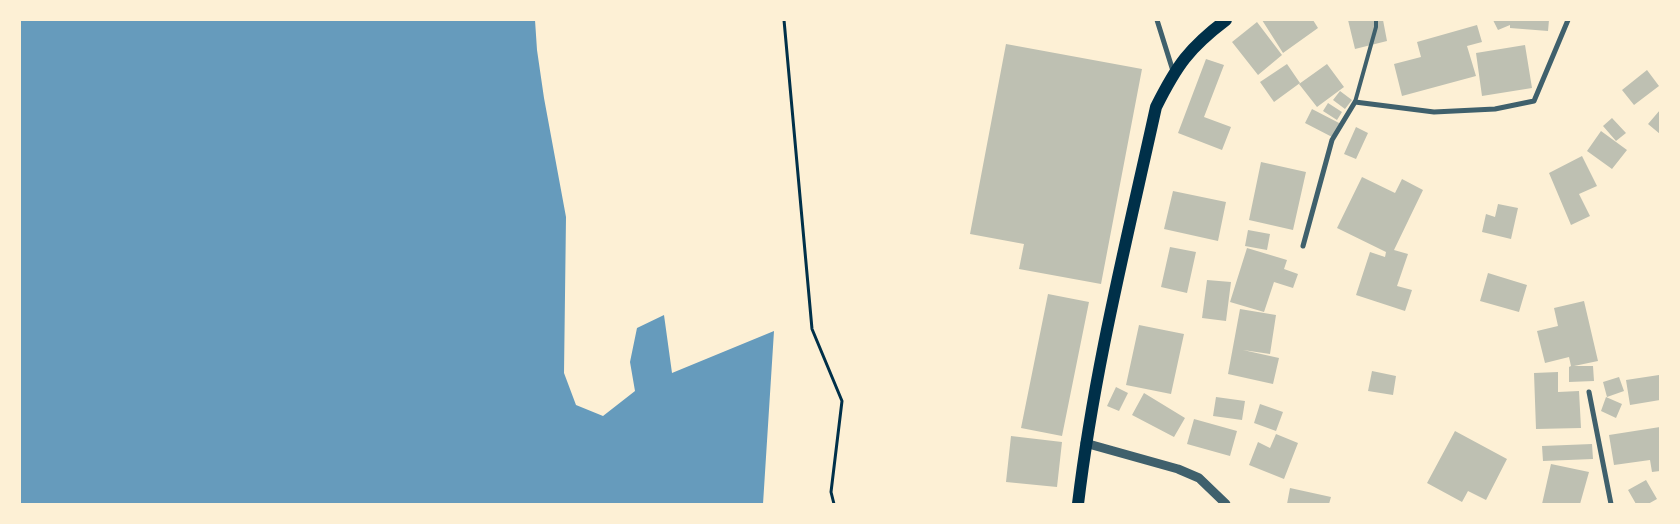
<!DOCTYPE html>
<html>
<head>
<meta charset="utf-8">
<style>
  body { margin:0 }
  #map { position:relative; width:1680px; height:524px; overflow:hidden; background:#fdf0d5; font-family:"Space Grotesk",sans-serif }
  canvas { display:block }
  .frame { position:absolute; inset:0; border:21px solid #fdf0d5; pointer-events:none }
</style>
</head>
<body>
<div id="map">
<canvas width="1680" height="524"></canvas>
<div class="frame"></div>
</div>
<script>
const c = document.querySelector('canvas').getContext('2d');
c.lineJoin = 'round';
function fill(path, color) { c.fillStyle = color; c.fill(path, 'evenodd'); }
function trace(path, color, width, dash) { c.strokeStyle = color; c.lineWidth = width; c.lineCap = dash ? 'butt' : 'round'; c.setLineDash(dash || []); c.stroke(path); }
fill(new Path2D(`
  M20,20H535L537,50L544,98L566,217L564,373L576,405L603,416L635,391L630,362L637,328L664,315L672,373L774,331L763,504H20Z`), '#669bbc');
fill(new Path2D(`
  M1262,20H1313L1318,28L1283,53Z
  M1348,20H1383L1387,41L1355,49Z
  M1493,20H1549L1548,31L1510,28V25L1498,30Z
  M1257,22L1282,55L1258,75L1232,42Z
  M1477,25L1482,42L1467,46L1476,76L1402,96L1394,64L1421,57L1417,42Z
  M1006,44L1142,69L1101,284L1019,269L1024,244L970,234Z
  M1525,45L1532,88L1482,96L1476,53Z
  M1206,59L1224,65L1204,117L1231,127L1222,150L1178,133Z
  M1287,64L1300,83L1274,102L1260,82Z
  M1327,64L1344,87L1317,107L1299,84Z
  M1647,70L1659,86L1634,105L1622,90Z
  M1340,91L1352,100L1345,109L1333,100Z
  M1328,103L1342,112L1337,120L1323,111Z
  M1312,109L1341,124L1334,138L1305,123Z
  M1660,110V134L1648,124Z
  M1612,118L1626,133L1616,141L1603,126Z
  M1356,127L1368,133L1356,159L1344,154Z
  M1601,131L1627,150L1612,169L1587,151Z
  M1582,156L1597,186L1579,194L1590,216L1571,225L1549,173Z
  M1261,162L1306,172L1293,230L1249,220Z
  M1362,177L1395,193L1402,179L1423,190L1394,250L1408,254L1397,286L1412,290L1405,311L1356,295L1370,252L1385,257L1386,252L1337,228Z
  M1173,191L1226,202L1218,241L1164,229Z
  M1498,204L1518,208L1511,239L1482,232L1486,214L1495,217Z
  M1248,230L1270,234L1267,250L1245,246Z
  M1170,247L1196,252L1187,293L1161,287Z
  M1247,248L1287,260L1284,269L1298,274L1293,288L1274,282L1264,312L1230,302Z
  M1488,273L1527,285L1519,312L1480,301Z
  M1207,280L1231,282L1226,321L1202,318Z
  M1048,294L1089,302L1062,436L1021,428Z
  M1584,301L1598,361L1574,366H1593L1594,381L1569,382V367L1571,366L1569,357L1545,363L1537,331L1558,326L1554,308Z
  M1240,309L1276,315L1270,354L1243,350L1279,358L1273,384L1228,374Z
  M1139,325L1184,334L1171,394L1126,385Z
  M1372,371L1396,376L1393,395L1368,391Z
  M1558,372V392L1579,391L1581,428L1536,429L1534,373Z
  M1659,375L1660,400L1630,405L1626,380Z
  M1619,377L1624,391L1607,397L1603,382Z
  M1116,387L1128,393L1119,411L1107,406Z
  M1144,393L1185,418L1174,437L1132,415Z
  M1216,397L1245,401L1242,420L1213,416Z
  M1606,397L1622,404L1616,418L1601,411Z
  M1260,404L1283,412L1276,431L1254,423Z
  M1194,419L1237,431L1230,456L1187,444Z
  M1660,427V471L1652,472L1650,460L1614,465L1609,435Z
  M1455,431L1507,459L1486,500L1468,491L1462,502L1427,483Z
  M1276,434L1298,443L1284,479L1249,465L1258,442L1270,448Z
  M1011,436L1062,442L1057,487L1006,482Z
  M1592,444L1593,459L1543,461L1542,446Z
  M1551,464L1589,472L1580,504H1542Z
  M1646,480L1657,499L1648,504H1636L1628,490Z
  M1290,488L1331,497L1329,504H1287Z`), '#bec0b2');
trace(new Path2D(`
  M784,20L812,329L842,401L831,492L834,504`), '#003049', 3);
trace(new Path2D(`
  M1355,102L1376,27V20`), '#3f606c', 4);
trace(new Path2D(`
  M1157,20L1173,71
  M1303,246L1332,140L1355,102L1434,112L1495,109L1534,101L1568,20
  M1589,392L1611,504`), '#3f606c', 5);
trace(new Path2D(`
  M1085,443L1178,469L1199,478L1226,504`), '#3f606c', 9);
trace(new Path2D(`
  M1078,504C1094,370 1127,239 1156,107C1177,65 1189,48 1226,20`), '#003049', 12);
</script>
</body>
</html>
